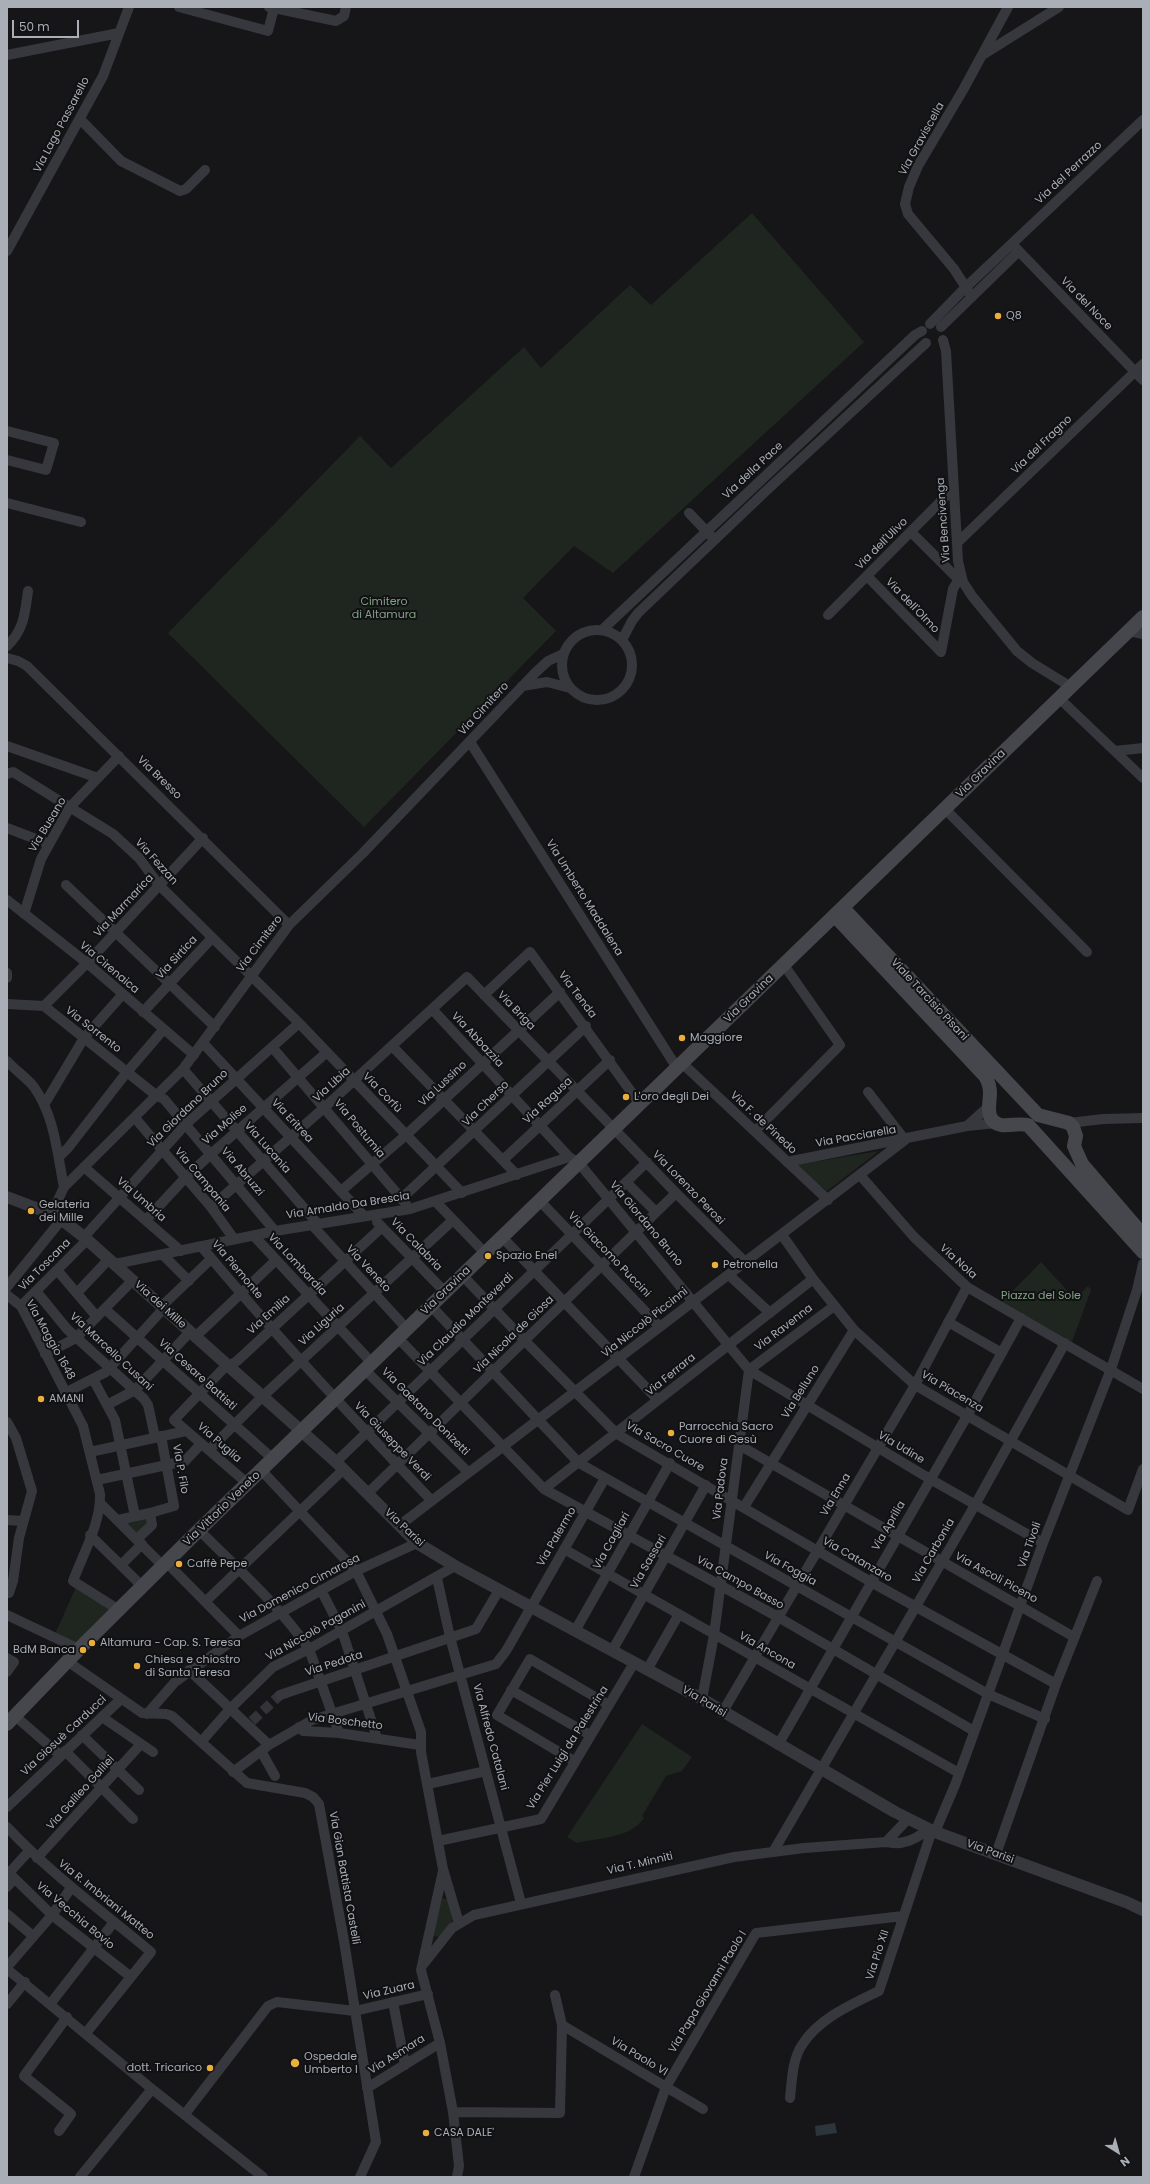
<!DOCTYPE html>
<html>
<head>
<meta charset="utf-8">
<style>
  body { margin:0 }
  #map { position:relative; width:1150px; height:2184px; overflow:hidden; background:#161618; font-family:Poppins,sans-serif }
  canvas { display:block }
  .frame { position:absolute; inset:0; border:8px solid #a9aeb7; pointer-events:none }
  .north { position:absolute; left:1098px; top:2132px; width:40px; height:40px; -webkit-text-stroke:3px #111113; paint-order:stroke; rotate:143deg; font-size:11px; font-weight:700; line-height:16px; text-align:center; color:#a9aeb7 }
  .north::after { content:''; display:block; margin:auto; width:14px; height:18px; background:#a9aeb7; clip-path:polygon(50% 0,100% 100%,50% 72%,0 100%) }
  .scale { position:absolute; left:12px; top:20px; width:67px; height:18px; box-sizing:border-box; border:2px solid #a9aeb7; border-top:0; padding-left:5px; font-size:12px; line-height:14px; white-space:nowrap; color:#a9aeb7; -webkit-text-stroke:3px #111113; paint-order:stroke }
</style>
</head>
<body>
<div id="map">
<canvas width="1150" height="2184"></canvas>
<div class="frame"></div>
<div class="north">N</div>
<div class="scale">50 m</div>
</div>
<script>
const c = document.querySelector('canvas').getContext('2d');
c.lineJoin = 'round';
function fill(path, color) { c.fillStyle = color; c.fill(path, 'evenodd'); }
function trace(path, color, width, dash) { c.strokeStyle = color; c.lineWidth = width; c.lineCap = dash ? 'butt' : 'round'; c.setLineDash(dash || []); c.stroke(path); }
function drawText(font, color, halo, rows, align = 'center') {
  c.font = font + ' Poppins,sans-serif'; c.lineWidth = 4; c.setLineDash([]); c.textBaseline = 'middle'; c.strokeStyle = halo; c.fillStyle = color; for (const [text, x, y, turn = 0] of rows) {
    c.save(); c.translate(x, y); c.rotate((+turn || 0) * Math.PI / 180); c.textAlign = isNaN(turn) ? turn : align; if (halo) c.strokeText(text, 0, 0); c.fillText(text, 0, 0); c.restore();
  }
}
fill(new Path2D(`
  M752,213L864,342L613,573L574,546L523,598L556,631L364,827L168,633L360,436L391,468L524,347L541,368L630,285L651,305Z
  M879,1151L827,1191L795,1165Z
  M1041,1262L1075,1299L1088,1286L1091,1290L1072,1342L1002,1302Z
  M149,1515L150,1525L137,1536L121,1520Z
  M76,1587L111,1609L78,1644L55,1634Z
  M642,1724L692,1757L682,1771L666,1776L642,1816L644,1818C631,1838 598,1838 577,1843L567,1837Z
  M442,1898L450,1900C455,1921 455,1921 440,1937L433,1936Z`), '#1e261f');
fill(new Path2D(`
  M835,2123L837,2133L816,2136L815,2126Z`), '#2d353c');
trace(new Path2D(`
  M252,1721L280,1695`), '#333438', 10, [10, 5]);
trace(new Path2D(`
  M179,7L268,31L274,8L269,7
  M274,8L336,21L344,16L346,7
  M984,54L1059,7
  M7,55L119,33
  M80,119L121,161L180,191L186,189L205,170
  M1012,244L1143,380
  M7,251L103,76L129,7
  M972,297L954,269L908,214L905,204L909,187L918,166L963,90L1008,7
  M930,324L966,287L1143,120
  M941,327L1019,251
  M943,340L946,351L957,543L958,561L963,582L972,596L1017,651L1032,663L1071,687
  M7,431L54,443L46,470L7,460
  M7,503L81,522
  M689,513L711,536
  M911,532L958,579
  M957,543L1143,364
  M867,576L941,652
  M828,615L954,488
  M562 665a35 35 0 1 1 70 0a35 35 0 1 1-70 0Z
  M602,630L915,335L922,331
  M1129,631L1143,634
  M622,640L632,621L638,613L766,491L926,343
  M7,646C24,630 25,613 28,591
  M941,652L953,589L961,575
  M7,658L18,661L27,666L289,925
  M522,686L547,682L570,688
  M1059,698L1143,778
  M470,742L677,1068
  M7,746L98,778
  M1115,751L1143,748
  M7,774L13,772L113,834L139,858L159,885L299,1023L462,1193
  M945,809L1087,952
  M7,828L49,844
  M66,885L215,1027
  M7,900L87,963L194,1055
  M24,914L41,859L70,807L119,756
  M7,973V978
  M484,995L530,952L640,1104
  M7,1004L44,1006L157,1096L164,1099L275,1231
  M44,1006L87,963L203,838
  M432,1009L569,1157
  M143,1012L212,938
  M203,1043L364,1216
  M392,1046L517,1175
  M272,1047L406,1204
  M7,1061C15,1070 27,1078 34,1087C55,1117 57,1153 64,1187
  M682,1063L828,1200
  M183,1069L318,1224
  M868,1092L905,1140
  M44,1105L84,1038L122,995
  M135,1118L211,1207L234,1239
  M1069,1123L1103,1119L1143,1118
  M967,1126L988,1107
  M755,1131L840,1045L784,965
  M59,1157L68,1148L127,1072L164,1029
  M503,1160L610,1060
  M787,1162L967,1126L997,1123
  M84,1167L181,1251
  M860,1175L914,1237L967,1287L1143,1389
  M626,1182L656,1212
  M341,1191L406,1135L560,992
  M401,1199L586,1026
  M540,1201L660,1327
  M436,1202L485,1253
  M211,1207L325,1107L467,977L676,1193L746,1263
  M52,1213L64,1187L183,1069L289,925L363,853L535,673L548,661L563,654
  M146,1220L185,1178L211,1154L326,1053
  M377,1222L445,1292
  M312,1225L407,1329
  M782,1235L813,1279L854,1330L915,1385L1128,1510L1143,1469
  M254,1236L372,1363
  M84,1237L186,1124L299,1023
  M502,1237L658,1400
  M201,1246C274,1334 353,1418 432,1501
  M163,1255L189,1281
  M115,1264L275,1231L410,1209L569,1157L579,1163L749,1370L930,1479L1043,1543
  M57,1270L97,1317
  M462,1275L524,1340L617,1434L871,1582L1056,1684
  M729,1275L770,1313
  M7,1287L62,1219
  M36,1291L67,1329L144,1399L148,1405L155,1437
  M77,1293L109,1259
  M7,1295L21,1306L83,1426L100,1494C101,1523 83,1554 73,1581L119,1610
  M21,1306L87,1240
  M162,1306L211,1259
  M431,1306L579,1463L988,1694L1045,1719
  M105,1309L273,1459
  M948,1322L1002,1353
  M196,1336L276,1260
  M398,1338L544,1489L778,1617L974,1731
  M45,1354L76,1338L133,1280
  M365,1370L468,1472
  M749,1370L834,1306
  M93,1379L115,1420L135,1516
  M65,1393L106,1372L164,1308
  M107,1405L135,1390L190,1332
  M7,1422L16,1438L32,1491L19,1538L13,1581L9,1593
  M739,1445L1074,1637
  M209,1450L262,1397L453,1220
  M90,1452L186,1431
  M336,1462L647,1162
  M262,1471L356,1571L387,1634L421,1732V1752L443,1869L459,1923
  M97,1480L185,1461L201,1444
  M248,1484L174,1420L223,1369L237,1361L382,1227
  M544,1489L813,1279
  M368,1493L676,1193
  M100,1503L163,1566
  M744,1507L854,1330
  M150,1513L174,1506L161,1436
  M7,1520L23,1521
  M118,1520L150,1513L152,1525L137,1539
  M400,1525L905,1140
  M199,1530C237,1568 279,1605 309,1649L339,1733
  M90,1535L143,1587
  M564,1549L959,1773
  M167,1563L239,1636
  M121,1565L142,1544
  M437,1578L450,1637L521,1903
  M321,1590L342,1631L377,1738
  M206,1601L344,1469
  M7,1615L79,1649
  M575,1631L670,1463
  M612,1651L706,1485
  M7,1658L14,1662L7,1672
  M67,1661L142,1713L166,1714L172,1716L247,1783L305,1793L313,1797L319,1804L344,1941L376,2142L360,2177
  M189,1670L269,1745
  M647,1670L679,1614
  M511,1690L590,1735
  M280,1695L476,1629L499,1590
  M702,1699L714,1635L749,1370
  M722,1713L915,1385L967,1287
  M147,1714L175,1682L239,1636L356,1571L417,1543
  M15,1716L60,1755
  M102,1717L153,1752
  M299,1727L303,1731L339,1733L420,1745
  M82,1735L139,1790
  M201,1742L230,1709L273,1667L309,1649L455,1566
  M778,1745L967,1416L1021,1318
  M65,1751L133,1819
  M261,1751L275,1776
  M574,1761L497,1715L530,1659L609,1705
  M233,1772L269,1745L312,1720L496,1664L506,1651L605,1478
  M428,1784L486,1771
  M7,1807L121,1699
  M908,1819L886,1842C903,1846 916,1839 929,1829
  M7,1827C51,1874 102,1911 151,1952L86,2033
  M935,1832L955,1785L1043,1543L1111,1369L1137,1290L1143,1264
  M438,1841L541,1819L634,1663
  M773,1852L975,1505L1065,1343
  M996,1854L1056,1684L1097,1581
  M37,1858L141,1744
  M7,1871L52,1915L131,1977
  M443,1871L421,1970L440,2043L453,2112L459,2166L457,2177
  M9,1873L29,1851
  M7,1887L14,1879
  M7,1914L33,1936
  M422,1966L452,1928L474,1915L734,1857L804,1848L886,1842
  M7,1967L52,1915L71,1888
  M7,1969L152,2089L263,2177
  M393,2002L405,2065
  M51,2003L114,1922
  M7,2004L25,1982
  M562,2025L703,2109
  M367,2088L440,2043
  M790,2098C792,2081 792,2060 802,2045C818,2019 852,2004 879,1991L932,1830
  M453,2112L560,2113L562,2025L555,1995
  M185,2114L268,2006L277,2002L355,2011L428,1994
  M59,2131L71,2114L24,2076L67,2017
  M80,2177L152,2089
  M634,2177L666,2087L756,1933L903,1916`), '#37383d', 10);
trace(new Path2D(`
  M7,1197L57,1216L84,1237L336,1462L417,1543L455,1566L702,1699L895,1812L935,1832L1126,1902L1143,1910`), '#37383d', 12);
trace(new Path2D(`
  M843,908L1038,1115L1069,1123L1073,1127L1076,1136L1074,1146L1082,1164L1143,1235
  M835,916L985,1076C988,1081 990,1087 990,1093C990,1104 984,1121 1001,1125C1010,1126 1019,1123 1028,1125L1143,1252
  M7,1724L84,1644L199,1530L1143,617`), '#46474d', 14);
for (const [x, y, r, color] of [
  [998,316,4,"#eaae3d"],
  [682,1038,4,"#eaae3d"],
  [626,1097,4,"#eaae3d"],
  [31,1211,4,"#eaae3d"],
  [488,1256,4,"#eaae3d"],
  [715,1265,4,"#eaae3d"],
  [41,1399,4,"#eaae3d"],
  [671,1433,4,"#eaae3d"],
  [179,1564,4,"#eaae3d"],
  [92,1643,4,"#eaae3d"],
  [83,1650,4,"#eaae3d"],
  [137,1666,4,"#eaae3d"],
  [295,2063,5,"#eaae3d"],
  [210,2068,4,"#eaae3d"],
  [426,2133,4,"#eaae3d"]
]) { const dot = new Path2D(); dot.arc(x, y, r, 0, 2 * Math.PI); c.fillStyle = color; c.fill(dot); trace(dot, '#111113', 1.5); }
drawText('11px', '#a9aeb7', '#111113', [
  ["Via Lago Passarello",62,125,-62],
  ["Via Graviscella",922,139,-61],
  ["Via del Perrazzo",1069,173,-43],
  ["Via del Noce",1086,304,46],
  ["Via del Fragno",1042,445,-44],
  ["Via della Pace",753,471,-43],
  ["Via Bencivenga",944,520,-94],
  ["Via dell'Ulivo",882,544,-45],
  ["Via dell'Olmo",912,606,46],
  ["Via Cimitero",484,709,-47],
  ["Via Gravina",981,774,-44],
  ["Via Bresso",159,778,44],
  ["Via Busano",48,825,-59],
  ["Via Fezzan",156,862,48],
  ["Via Umberto Maddalena",584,898,58],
  ["Via Marmarica",124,906,-47],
  ["Via Cimitero",260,944,-53],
  ["Via Sirtica",177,958,-47],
  ["Via Cirenaica",109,968,40],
  ["Via Tenda",577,995,53],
  ["Via Gravina",749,999,-44],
  ["Viale Tarcisio Pisani",929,1000,47],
  ["Via Briga",516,1011,46],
  ["Via Sorrento",93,1030,38],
  ["Via Abbazzia",477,1040,47],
  ["Via Lussino",443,1084,-43],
  ["Via Libia",332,1085,-42],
  ["Via Corfù",382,1093,46],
  ["Via Ragusa",548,1101,-43],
  ["Via Cherso",486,1104,-44],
  ["Via Giordano Bruno",188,1109,-44],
  ["Via Eritrea",292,1121,47],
  ["Via F. de Pinedo",763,1123,43],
  ["Via Molise",225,1125,-41],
  ["Via Postumia",359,1129,50],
  ["Via Pacciarella",856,1137,-10],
  ["Via Lucania",267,1148,49],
  ["Via Abruzzi",242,1172,50],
  ["Via Campania",202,1180,50],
  ["Via Lorenzo Perosi",688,1188,46],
  ["Via Umbria",141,1200,41],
  ["Via Arnaldo Da Brescia",348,1206,-9],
  ["Via Giordano Bruno",646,1224,50],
  ["Via Calabria",416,1245,46],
  ["Via Giacomo Puccini",609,1255,46],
  ["Via Nola",958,1262,42],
  ["Via Toscana",45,1265,-45],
  ["Via Lombardia",297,1265,47],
  ["Via Veneto",368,1269,47],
  ["Via Piemonte",237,1270,50],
  ["Via Gravina",446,1291,-44],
  ["Via dei Mille",160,1305,42],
  ["Via Emilia",269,1315,-42],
  ["Via Claudio Monteverdi",466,1320,-44],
  ["Via Niccolò Piccinni",645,1323,-38],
  ["Via Liguria",322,1325,-42],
  ["Via Ravenna",784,1328,-37],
  ["Via Nicola de Giosa",514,1335,-44],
  ["Via Maggio 1648",50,1340,61],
  ["Via Marcello Cusani",111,1352,43],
  ["Via Cesare Battisti",197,1375,42],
  ["Via Ferrara",671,1375,-39],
  ["Via Belluno",801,1392,-58],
  ["Via Piacenza",952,1392,31],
  ["Via Gaetano Donizetti",425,1412,45],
  ["Via Giuseppe Verdi",392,1442,46],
  ["Via Puglia",219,1443,41],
  ["Via Sacro Cuore",665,1447,30],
  ["Via Udine",901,1448,31],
  ["Via P. Filo",180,1469,80],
  ["Via Padova",721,1489,-83],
  ["Via Enna",836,1495,-59],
  ["Via Vittorio Veneto",222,1509,-44],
  ["Via Aprilia",889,1526,-60],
  ["Via Parisi",404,1528,43],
  ["Via Palermo",557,1537,-60],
  ["Via Cagliari",612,1541,-61],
  ["Via Tivoli",1030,1545,-70],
  ["Via Carbonia",934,1551,-60],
  ["Via Catanzaro",857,1560,30],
  ["Via Sassari",649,1562,-60],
  ["Via Foggia",790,1569,29],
  ["Via Ascoli Piceno",996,1578,29],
  ["Via Campo Basso",740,1583,29],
  ["Via Domenico Cimarosa",300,1589,-28],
  ["Via Niccolò Paganini",316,1631,-29],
  ["Via Ancona",767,1651,30],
  ["Via Pedota",334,1664,-18],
  ["Via Parisi",704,1702,31],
  ["Via Boschetto",345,1722,7],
  ["Via Giosuè Carducci",64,1736,-43],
  ["Via Alfredo Catalani",490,1737,75],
  ["Via Pier Luigi da Palestrina",568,1748,-58],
  ["Via Galileo Galilei",81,1793,-48],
  ["Via Parisi",990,1852,20],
  ["Via T. Minniti",640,1864,-13],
  ["Via Gian Battista Castelli",344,1878,80],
  ["Via R. Imbriani Matteo",106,1900,39],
  ["Via Vecchia Bovio",75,1916,40],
  ["Via Pio XII",878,1955,-72],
  ["Via Zuara",389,1991,-13],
  ["Via Papa Giovanni Paolo I",708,1992,-59],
  ["Via Asmara",397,2055,-32],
  ["Via Paolo VI",639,2057,31]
]);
drawText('11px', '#a9aeb7', '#111113', [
  ["Q8",1006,316],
  ["Maggiore",690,1038],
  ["L'oro degli Dei",634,1097],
  ["Gelateria",39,1205],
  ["dei Mille",39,1218],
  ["Spazio Enel",496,1256],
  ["Petronella",723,1265],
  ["AMANI",49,1399],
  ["Parrocchia Sacro",679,1427],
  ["Cuore di Gesù",679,1440],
  ["Caffè Pepe",187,1564],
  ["Altamura - Cap. S. Teresa",100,1643],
  ["BdM Banca",75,1650,"right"],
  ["Chiesa e chiostro",145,1660],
  ["di Santa Teresa",145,1673],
  ["Ospedale",304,2057],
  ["Umberto I",304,2070],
  ["dott. Tricarico",202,2068,"right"],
  ["CASA DALE'",434,2133]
], 'left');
drawText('11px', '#81a282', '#111113', [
  ["Cimitero",384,602],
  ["di Altamura",384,615],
  ["Piazza del Sole",1041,1296]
]);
</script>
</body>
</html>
